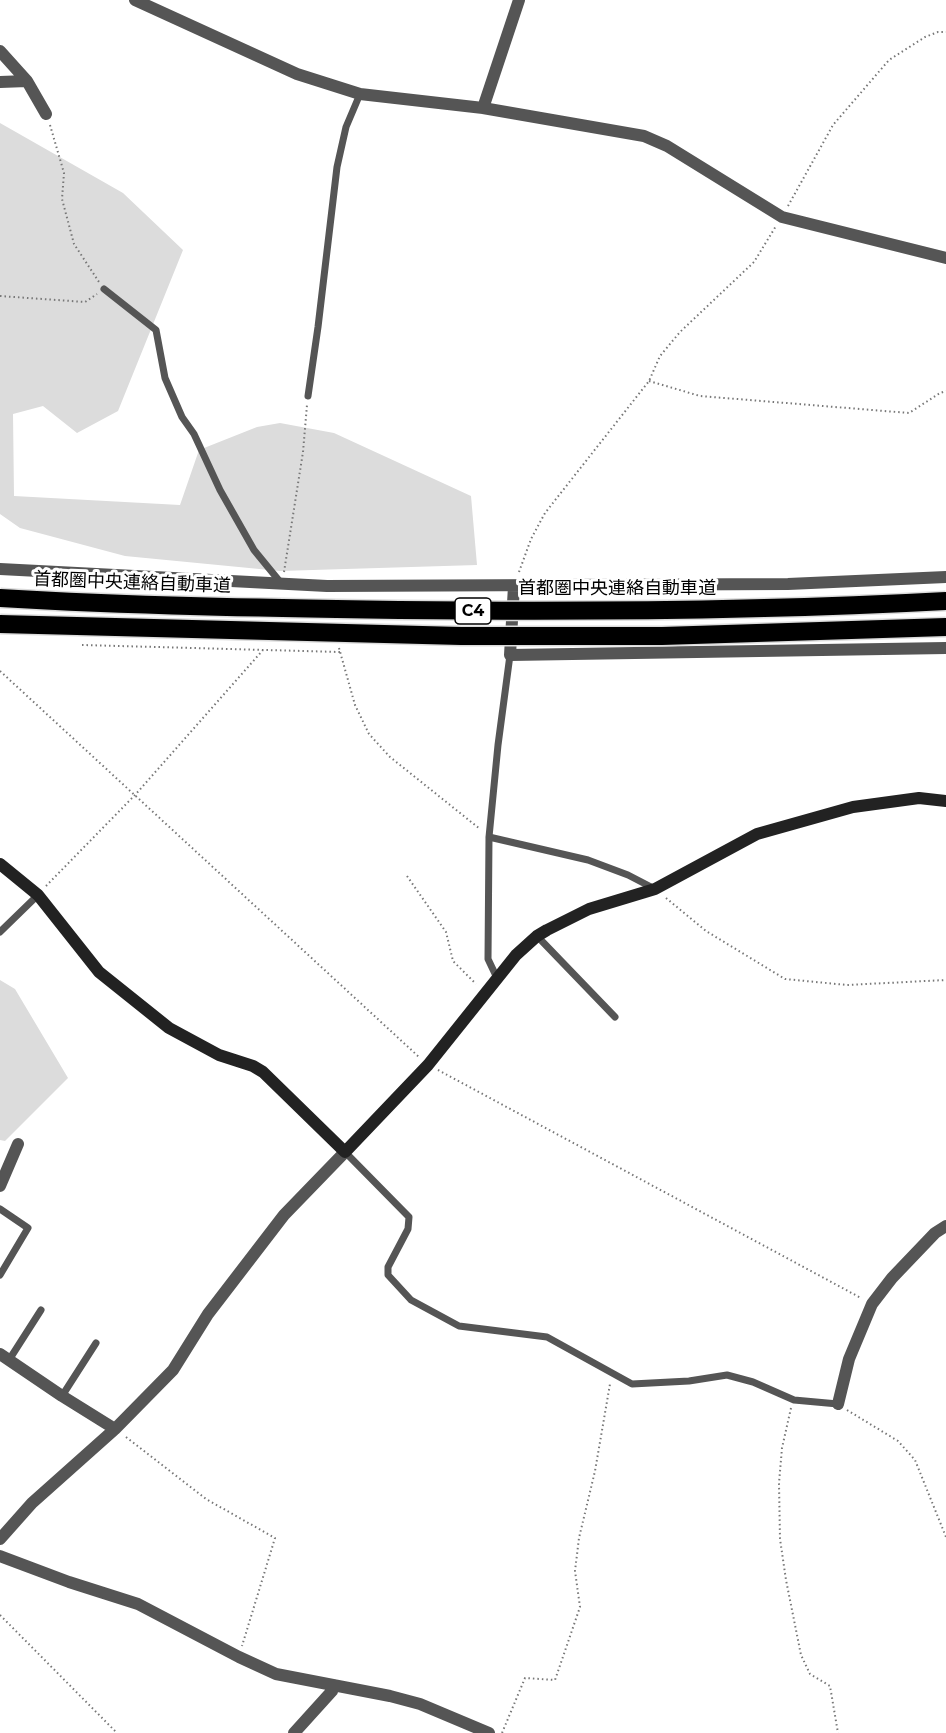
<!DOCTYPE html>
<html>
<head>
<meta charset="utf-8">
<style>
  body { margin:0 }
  canvas { display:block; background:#fff }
</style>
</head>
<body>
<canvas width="946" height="1733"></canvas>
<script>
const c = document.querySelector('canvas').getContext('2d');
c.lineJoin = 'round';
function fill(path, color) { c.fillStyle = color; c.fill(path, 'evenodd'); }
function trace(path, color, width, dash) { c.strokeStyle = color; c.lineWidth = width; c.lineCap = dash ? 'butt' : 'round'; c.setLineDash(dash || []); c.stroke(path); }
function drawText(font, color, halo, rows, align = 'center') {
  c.font = font + ' Montserrat,"Noto Sans JP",sans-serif'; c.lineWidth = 6; c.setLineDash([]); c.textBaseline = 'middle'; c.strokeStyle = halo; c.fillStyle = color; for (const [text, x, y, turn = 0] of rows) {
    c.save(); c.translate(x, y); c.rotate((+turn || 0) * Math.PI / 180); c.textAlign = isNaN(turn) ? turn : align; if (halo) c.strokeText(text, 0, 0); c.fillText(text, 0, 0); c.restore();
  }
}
fill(new Path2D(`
  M0,123L123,193L183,250L118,411L77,433L43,406L13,414L14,496L180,505L199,450L257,427L280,423L334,433L471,496L477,565L280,571L125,556L20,528L0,514Z
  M0,980L15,989L68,1078L5,1141L0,1140Z`), '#dcdcdc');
trace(new Path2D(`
  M50,125L64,173L62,199L74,244L99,282
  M788,206L833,125L889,60L925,37L938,32H946
  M0,296L85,302L97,294
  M649,381L700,396L909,413L940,393L946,391
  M284,572L303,452L307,405
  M519,572L531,539L545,513L649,381L660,356L680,332L754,262L776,226
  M82,645L340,652
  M339,648L355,705L369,734L390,757L480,829
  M0,671L419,1057
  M407,876L446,932L453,961L476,984
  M46,886L135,795L263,650
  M666,898L706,931L785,979L847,985L946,980
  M438,1070L861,1298
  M791,1408L782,1448L779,1483L780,1539L786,1580L801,1655L810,1674L830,1686L838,1733
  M847,1410L898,1441L915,1460L946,1537
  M126,1437L206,1499L275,1538L242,1646
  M0,1615L117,1733
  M502,1733L525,1678L555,1680L580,1607L575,1571L579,1538L595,1471L610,1384`), '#777', 2, [1.5, 3]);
trace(new Path2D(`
  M104,289L156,330L165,378L182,417L194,434L220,490L254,550L281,583
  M308,396L318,327L337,167L346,127L360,94
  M489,837L588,860L628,875L655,889
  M0,932L38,895
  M537,936L615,1017
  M497,978L488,959L489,837L498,745L510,655
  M345,1152L409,1217L408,1229L388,1267V1275L411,1300L459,1326L547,1337L632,1384L689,1381L727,1375L753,1382L794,1400L838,1404
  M0,1209L28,1228L0,1275
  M9,1360L41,1310
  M62,1396L96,1343`), '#555', 7);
trace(new Path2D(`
  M135,0L297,74L360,94L483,108L644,136L667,146L782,217L946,258
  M0,51L27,81L46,114
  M0,82L27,81
  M483,108L519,0
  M0,569L327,586L788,584L946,577
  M514,586L510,655L946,648
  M0,1186L18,1144
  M0,1354L62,1396L115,1429
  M838,1404L849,1359L872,1304L892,1278L935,1233L946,1226
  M0,1539L32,1503L115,1429L173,1370L208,1314L284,1215L345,1152
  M0,1556L69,1582L138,1604L239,1657L276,1674L390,1696L420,1704L489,1733
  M294,1733L332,1691L334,1685`), '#555', 12);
trace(new Path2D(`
  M0,864L38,895L99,972L169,1028L219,1055L253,1066L263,1072L345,1152L428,1065L516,955L537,936L547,930L589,909L655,889L757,834L853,807L919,798L946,801`), '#222', 12);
const highwayBridge = new Path2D(`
  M0,598C133,606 266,608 399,610C582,612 764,611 946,601
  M0,624L461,636H662L946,627`);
trace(highwayBridge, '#dbdbdb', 21, []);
trace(highwayBridge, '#000', 18);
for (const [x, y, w] of [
  [473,611,36]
]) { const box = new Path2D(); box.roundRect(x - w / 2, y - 13, w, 26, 4.5); c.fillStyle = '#fff'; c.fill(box); trace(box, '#000', 1.5); }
drawText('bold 16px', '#000', null, [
  ["C4",473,611]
]);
drawText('18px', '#000', '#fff', [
  ["首都圏中央連絡自動車道",132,583,2],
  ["首都圏中央連絡自動車道",617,589]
]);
</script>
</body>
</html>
